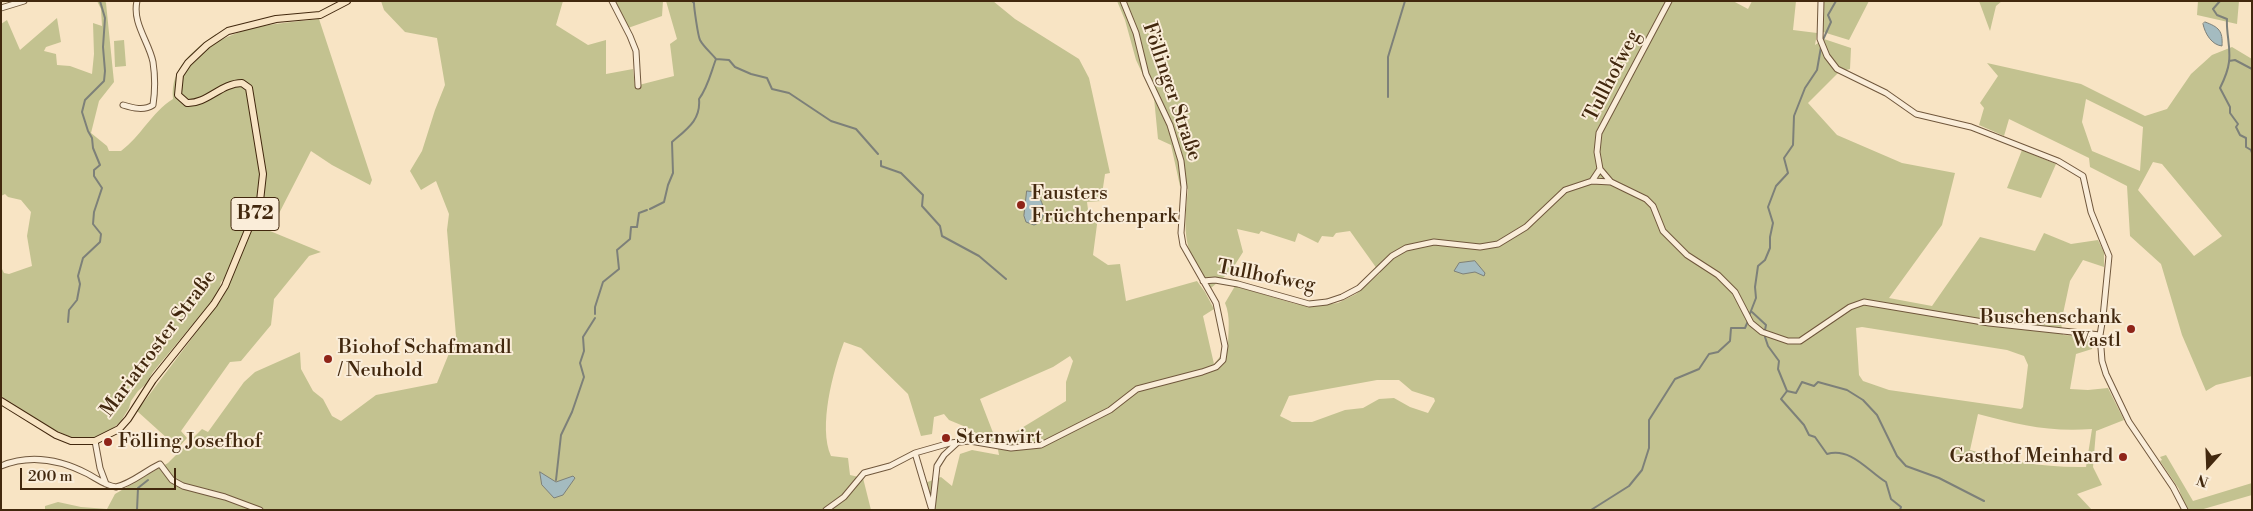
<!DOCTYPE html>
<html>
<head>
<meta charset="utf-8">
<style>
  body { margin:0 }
  #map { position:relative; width:2253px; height:511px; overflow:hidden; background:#f8e4c4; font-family:"Libre Bodoni",serif }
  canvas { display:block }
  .frame { position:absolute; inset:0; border:2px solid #42280e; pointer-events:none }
  .north { position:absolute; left:2183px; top:441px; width:50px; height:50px; -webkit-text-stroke:4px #faedd9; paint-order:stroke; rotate:200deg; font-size:14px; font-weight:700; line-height:20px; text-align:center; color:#42280e }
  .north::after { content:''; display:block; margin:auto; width:18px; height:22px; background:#42280e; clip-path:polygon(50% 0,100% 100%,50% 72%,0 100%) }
  .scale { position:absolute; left:20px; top:468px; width:156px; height:22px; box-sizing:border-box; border:2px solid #42280e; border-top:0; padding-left:6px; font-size:15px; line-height:18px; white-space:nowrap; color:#42280e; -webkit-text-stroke:4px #faedd9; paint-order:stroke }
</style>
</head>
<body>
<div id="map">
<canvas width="2253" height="511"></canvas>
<div class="frame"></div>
<div class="north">N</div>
<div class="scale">200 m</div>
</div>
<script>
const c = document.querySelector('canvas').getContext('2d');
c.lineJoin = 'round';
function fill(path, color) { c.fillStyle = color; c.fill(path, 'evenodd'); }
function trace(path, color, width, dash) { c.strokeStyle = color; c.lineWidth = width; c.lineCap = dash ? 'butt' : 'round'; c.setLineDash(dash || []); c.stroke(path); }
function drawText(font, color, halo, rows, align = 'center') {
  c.font = font + ' "Libre Bodoni",serif'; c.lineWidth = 4; c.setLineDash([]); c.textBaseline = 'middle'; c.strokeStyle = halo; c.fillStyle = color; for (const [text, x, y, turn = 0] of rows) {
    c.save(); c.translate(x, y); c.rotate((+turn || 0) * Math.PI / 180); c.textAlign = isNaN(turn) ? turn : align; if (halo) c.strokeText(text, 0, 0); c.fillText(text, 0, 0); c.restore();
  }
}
fill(new Path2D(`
  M97,1H105L106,3L114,82L99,101L91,133L107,146L109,151H121C141,136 152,112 173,99C170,68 193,50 216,34L221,40C252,24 286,23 319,19L372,180L370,185L332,165L311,151L270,231L321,252L309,256L274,299L271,325L241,361L230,362L181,431L187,438L178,448L137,411L223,297L231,281L226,277L221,282L218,294L153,372L145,385L138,391L131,401L129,408L121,421L111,430L96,437L79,439L68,436L53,429L1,396V267L4,273L9,274L32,266L27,236L31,212L21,200L8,197L5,194L1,196V24L7,20L20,50L57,18L61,42L46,47L44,51L56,54L57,65L70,66L92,74L94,54L93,23L102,26L101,9Z
  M381,1H563L556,25L588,45L606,40V74L633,69L635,86L674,76L670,44L677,39L666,1H993L1015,19L1079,59L1089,78L1110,173L1105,174L1101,201L1087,202L1089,217H1098L1093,255L1108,265L1120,264L1126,301L1197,281L1205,292L1214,309L1203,316L1214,364L1228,347C1228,332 1231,317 1225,303L1235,286L1296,304L1315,306L1338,303L1356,294L1380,273L1350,231L1336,233L1333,237L1322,236L1318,243L1298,233L1295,242L1261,231L1259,234L1237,229L1243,252L1231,271L1211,288C1183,253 1183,232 1188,189L1180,186L1171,145L1158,139L1154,98L1136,60L1125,20L1117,1H1733L1748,9L1752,1H1796L1793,30L1817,33L1815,45L1824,39L1851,48L1850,69L1839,72L1808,103L1837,135L1902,163L1955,173L1942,225L1889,298L1932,306L1980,237L2035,251L2044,233L2071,244L2098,240L2104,252V267L2083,260L2070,281L2061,323L2063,335L2083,336L2093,342L2092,349L2076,354L2070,389L2088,390L2108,388L2124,420L2096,431L2093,467L2102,485L2077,494L2092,510H929L922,484L941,477L952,486L960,454L972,450L999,455L997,444L976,438L973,430L949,420L944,414L934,417L932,434L921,436L908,394L861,348L844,342C833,371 818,427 831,456L848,458L850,475L863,478L871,510H45V506L58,502L81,507L107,509L115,494L168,463L202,429L208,432L244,382L255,372L300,352L301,369L313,391L323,399L332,416L341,421L376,395L437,383L456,336L447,230L449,214L436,181L421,190L410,171L422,151L435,110L445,85L437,38L405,32L384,10ZM1862,327L2007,350L2024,356L2028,365L2023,407L2021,409L1889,390L1863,381L1859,375L1856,328ZM1070,356L1073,361L1066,382V401L997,443L980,399L1053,367ZM1377,380H1399L1412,391L1434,398L1435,401L1428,413L1410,407L1394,398L1379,399L1363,408L1345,410L1312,422H1292L1280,416L1289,396ZM1978,414C2019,425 2049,432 2092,429L2086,467C2044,468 2010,461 1970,450Z
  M615,1H663L662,16L628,28Z
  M1815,1H1869L1849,40L1823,32L1824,4Z
  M1979,1H2002L1996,6L1990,31Z
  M2198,1H2239L2237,24L2197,15Z
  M124,40L126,66L115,67L114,41Z
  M2232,47L2252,59V376L2216,385L2206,391L2182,335L2161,264L2130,236L2127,186L2090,167L2089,158L2009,119L2004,136L1979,125L1984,108L1980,103L1998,76L1987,63L2081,84L2145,116L2167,109L2191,74L2212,55ZM2086,99L2143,127L2140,171L2092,151L2082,122ZM2153,162L2162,164L2222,236L2194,256L2138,190Z
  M2022,150L2056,164L2041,198L2007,188Z
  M2166,455L2193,501L2252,483V495L2200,510H2181L2179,506L2184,504L2179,489L2160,461L2162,460L2160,457Z`), '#c3c290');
const water = new Path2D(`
  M2205,22C2219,27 2223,31 2222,46C2212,45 2205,34 2203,24Z
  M1027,191L1035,192C1044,201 1049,220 1034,225L1026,222L1024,216Z
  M1475,261L1485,273L1484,276L1475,272L1463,274L1454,271L1459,263Z
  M540,472L556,482L573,476L575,478L563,495L554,498L542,485Z`);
fill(water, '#a4bbc0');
trace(water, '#7d8079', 1);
trace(new Path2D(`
  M692,1L694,3C694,8 698,36 700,40C703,46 711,53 716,59L729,60L735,67L751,74L767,78L772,89L789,93L831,121L856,129L878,154
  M2220,1L2213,9L2217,15L2227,19C2226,33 2231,47 2229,62C2228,71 2224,80 2220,88L2230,107V113L2238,124L2236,127L2240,135L2246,138V147L2251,150L2252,153
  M1822,42L1831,22L1828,15L1836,1
  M2229,61L2235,60L2252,69
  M1388,97V57L1405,1
  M881,161V166L901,173L923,195L922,206L940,226L942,236L979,256L1006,279
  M650,209L664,202L668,185L673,173L672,142C687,129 701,120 699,99C708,87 711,72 716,59
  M1752,312L1766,325L1765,330
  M595,314V307L603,282L619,269L617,250L630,239L631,227H637L639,213L647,210
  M1749,316L1756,298L1755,287L1758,266L1765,260L1770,248V237L1773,223L1768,207L1776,186L1788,173L1784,158L1793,145L1794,116L1805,88L1817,70L1821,47
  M68,322L69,310L77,300L80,284L78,276L83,258L100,242L101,234L93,224L94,212L102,188L94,176V170L100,165L93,148L92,138L88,131L82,112L85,100L104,81L105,71L103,47L105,18L100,1
  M1765,337L1768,346L1779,361L1778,369L1787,391L1781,399L1804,425L1809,435L1815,437L1827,454C1851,447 1868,471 1886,482L1891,499L1901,507L1900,510
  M1787,391L1796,393L1802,382L1814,386L1818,382L1847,390L1863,400L1877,415L1897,456L1906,466L1939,478L1984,501
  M556,480L561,435L572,412L584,377L580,363L584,351L583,337L595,318
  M137,510L138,488L148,480
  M1591,510L1629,486L1642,470L1649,448V420L1675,379L1699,369L1709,354L1718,352L1730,341L1731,328H1745L1748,321`), '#7d8079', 2);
const minor = new Path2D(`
  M612,1L630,36L636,51L638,86
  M1821,1L1820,39L1827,56L1837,69L1886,93L1916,114L1971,127L2058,161L2083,176L2091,212L2109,256L2103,317L2100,335L2102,361L2106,374L2129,422L2173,487L2185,510
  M1,8L24,1
  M123,105C133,108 144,111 153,105C155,92 155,75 153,62C149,42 132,23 137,1
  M1600,169L1611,182L1646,199L1653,206L1663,231L1687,255L1718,275L1735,292L1751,323L1762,332L1788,341H1800L1850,307L1864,302L1989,323L2100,335
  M1592,181L1600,169L1597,152L1599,133L1669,1
  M1203,281L1215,280L1238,284L1309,304L1327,302L1342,297L1359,288L1392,256L1406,248L1434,242L1480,247L1498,244L1526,227L1565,190L1592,181L1611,182
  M95,441L100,468L106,484
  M915,453L931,507
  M1,466C30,454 61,460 88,474C97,479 106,486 116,487C131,484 145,471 160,464L172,480L183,486L225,497L260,510
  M826,510L844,497L864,473L890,466L915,453L950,443L970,441L1011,448L1041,445L1110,410L1137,389L1202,372L1216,367L1223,360L1225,346L1216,303L1183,245L1181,233L1184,187L1181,161L1170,125L1146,74L1136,33L1123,1
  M932,510L937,466L944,455L957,443`);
const major = new Path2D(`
  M1,401L56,435L71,441H95L119,429L128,419L153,380L214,304L225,286L260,201L263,174L249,88L242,83C221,83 207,104 187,103L178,95L180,75L188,63L207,45L228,31L276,19L320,15L347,1`);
trace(minor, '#70573c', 7);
trace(major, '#42280e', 8);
trace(minor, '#faedd9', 5);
trace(major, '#f8e4c4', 6);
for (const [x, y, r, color] of [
  [1021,205,5,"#8f2418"],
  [2131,329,5,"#8f2418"],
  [328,359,5,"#8f2418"],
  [946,438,5,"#8f2418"],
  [108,442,5,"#8f2418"],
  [2123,457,5,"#8f2418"]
]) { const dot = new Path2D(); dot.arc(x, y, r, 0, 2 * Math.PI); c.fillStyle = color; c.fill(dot); trace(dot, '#faedd9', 2); }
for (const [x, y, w] of [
  [255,214,48]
]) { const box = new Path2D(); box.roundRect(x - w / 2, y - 16.5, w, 33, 4); c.fillStyle = '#faedd9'; c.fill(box); trace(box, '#42280e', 1); }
drawText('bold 19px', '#42280e', null, [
  ["B72",255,214]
]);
drawText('20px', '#42280e', '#faedd9', [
  ["Tullhofweg",1613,76,-63],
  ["Föllinger Straße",1171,92,71],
  ["Tullhofweg",1266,277,11],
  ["Mariatroster Straße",159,344,-53]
]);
drawText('20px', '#42280e', '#faedd9', [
  ["Fausters",1031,194],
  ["Früchtchenpark",1031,217],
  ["Buschenschank",2121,318,"right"],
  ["Wastl",2121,341,"right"],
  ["Biohof Schafmandl",338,348],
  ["/ Neuhold",338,371],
  ["Sternwirt",956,438],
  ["Fölling Josefhof",118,442],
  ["Gasthof Meinhard",2113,457,"right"]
], 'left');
</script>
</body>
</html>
